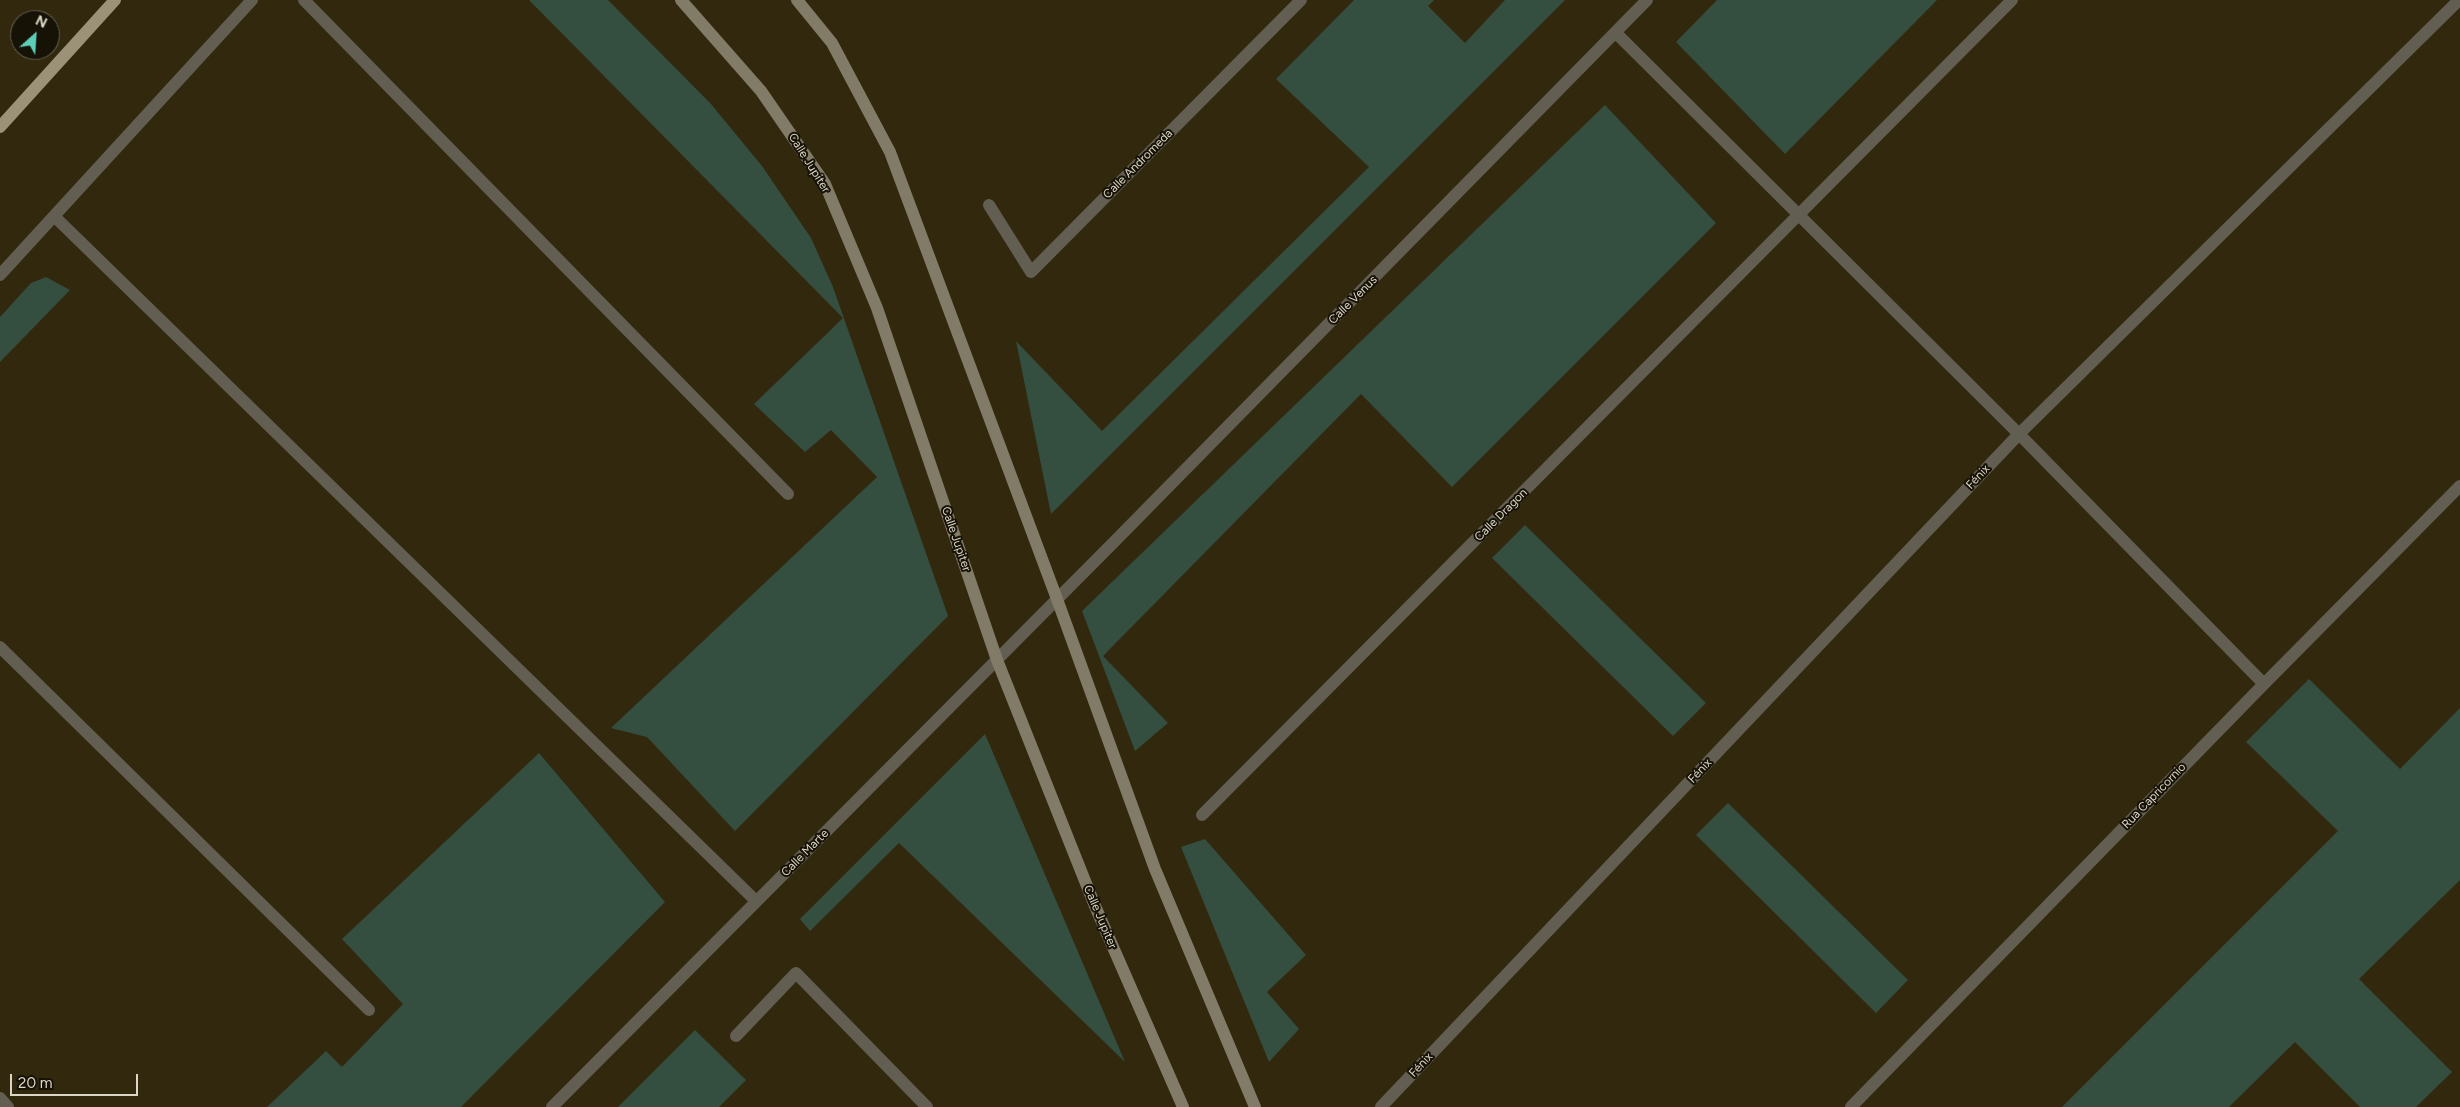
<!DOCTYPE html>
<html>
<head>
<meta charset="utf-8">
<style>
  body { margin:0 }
  #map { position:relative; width:2460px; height:1107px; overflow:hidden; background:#32280d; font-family:Figtree,sans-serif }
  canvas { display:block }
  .north { position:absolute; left:10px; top:10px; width:50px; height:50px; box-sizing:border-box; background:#161206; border:1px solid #656053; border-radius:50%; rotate:26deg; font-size:14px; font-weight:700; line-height:20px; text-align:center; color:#dbd6c6 }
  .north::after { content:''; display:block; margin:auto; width:18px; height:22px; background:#5dceba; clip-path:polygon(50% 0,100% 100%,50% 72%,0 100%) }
  .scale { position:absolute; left:10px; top:1074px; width:128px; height:22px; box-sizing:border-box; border:2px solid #dbd6c6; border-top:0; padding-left:6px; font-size:15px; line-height:18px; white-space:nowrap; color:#dbd6c6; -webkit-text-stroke:4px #161206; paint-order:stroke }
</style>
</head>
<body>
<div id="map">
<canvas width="2460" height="1107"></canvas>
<div class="north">N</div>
<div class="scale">20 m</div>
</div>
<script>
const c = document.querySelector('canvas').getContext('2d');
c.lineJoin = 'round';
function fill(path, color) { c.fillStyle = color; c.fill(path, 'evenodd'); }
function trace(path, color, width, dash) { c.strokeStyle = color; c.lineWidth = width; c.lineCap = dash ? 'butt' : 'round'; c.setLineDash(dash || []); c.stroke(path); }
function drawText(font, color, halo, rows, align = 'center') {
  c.font = font + ' Figtree,sans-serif'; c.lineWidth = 4; c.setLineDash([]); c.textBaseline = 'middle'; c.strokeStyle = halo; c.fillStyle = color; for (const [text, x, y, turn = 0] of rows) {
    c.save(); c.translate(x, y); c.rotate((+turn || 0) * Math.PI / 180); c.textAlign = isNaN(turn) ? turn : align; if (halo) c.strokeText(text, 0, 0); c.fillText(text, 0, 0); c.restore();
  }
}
fill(new Path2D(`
  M529,0H608L711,104L762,166L811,238L833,287L948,616L735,831L647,737L611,728L877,477L831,430L805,452L754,404L843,318Z
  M1354,0H1434L1428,6L1465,43L1505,0H1565L1051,514L1016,341L1102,431L1369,167L1276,79Z
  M1717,0H1937L1785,154L1676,42Z
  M1605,105L1716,223L1452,487L1361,394L1103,656L1168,723L1135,751L1082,611Z
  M46,277L70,290L0,362V317L31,283Z
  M1525,525L1706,703L1673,736L1492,558Z
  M2309,679L2400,769L2460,708V880L2359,979L2452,1072L2416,1107H2360L2295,1042L2229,1107H2062L2338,831L2246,742Z
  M985,734L1125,1062L899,843L810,931L800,919Z
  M539,753L665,902L461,1107H267L326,1051L342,1067L403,1004L342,939Z
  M1728,803L1908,980L1876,1013L1696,835Z
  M1205,839L1306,955L1267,992L1299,1029L1269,1062L1181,847Z
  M695,1030L746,1080L719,1107H618Z`), '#344e40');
trace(new Path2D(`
  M304,0L788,494
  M1616,33L2019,434L2264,684
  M989,205L1031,272L1301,0
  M54,216L756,901
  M0,275L252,0
  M0,647L369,1010
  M1202,815L2012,0
  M736,1036L796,973L927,1107
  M0,1098L8,1107
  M552,1107L1114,542L1647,0
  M1381,1107L2019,434L2459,0
  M1851,1107L2264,684L2460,486`), '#625e52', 12);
trace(new Path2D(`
  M681,0L761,91L825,184L877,308L997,660L1095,906L1183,1107
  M797,0L832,43L890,152L1057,599L1155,869L1255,1107`), '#827b68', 12);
trace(new Path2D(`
  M0,127L115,0`), '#9b9278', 12);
drawText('12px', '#dbd6c6', '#161206', [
  ["Calle Jupiter",809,163,58],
  ["Calle Andromeda",1138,164,-45],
  ["Calle Venus",1353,300,-45],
  ["Fénix",1978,477,-47],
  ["Calle Dragon",1501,515,-45],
  ["Calle Jupiter",956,539,71],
  ["Fénix",1700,771,-47],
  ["Rua Capricornio",2154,796,-46],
  ["Calle Marte",805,853,-45],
  ["Calle Jupiter",1100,917,67],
  ["Fénix",1421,1065,-47]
]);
</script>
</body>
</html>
